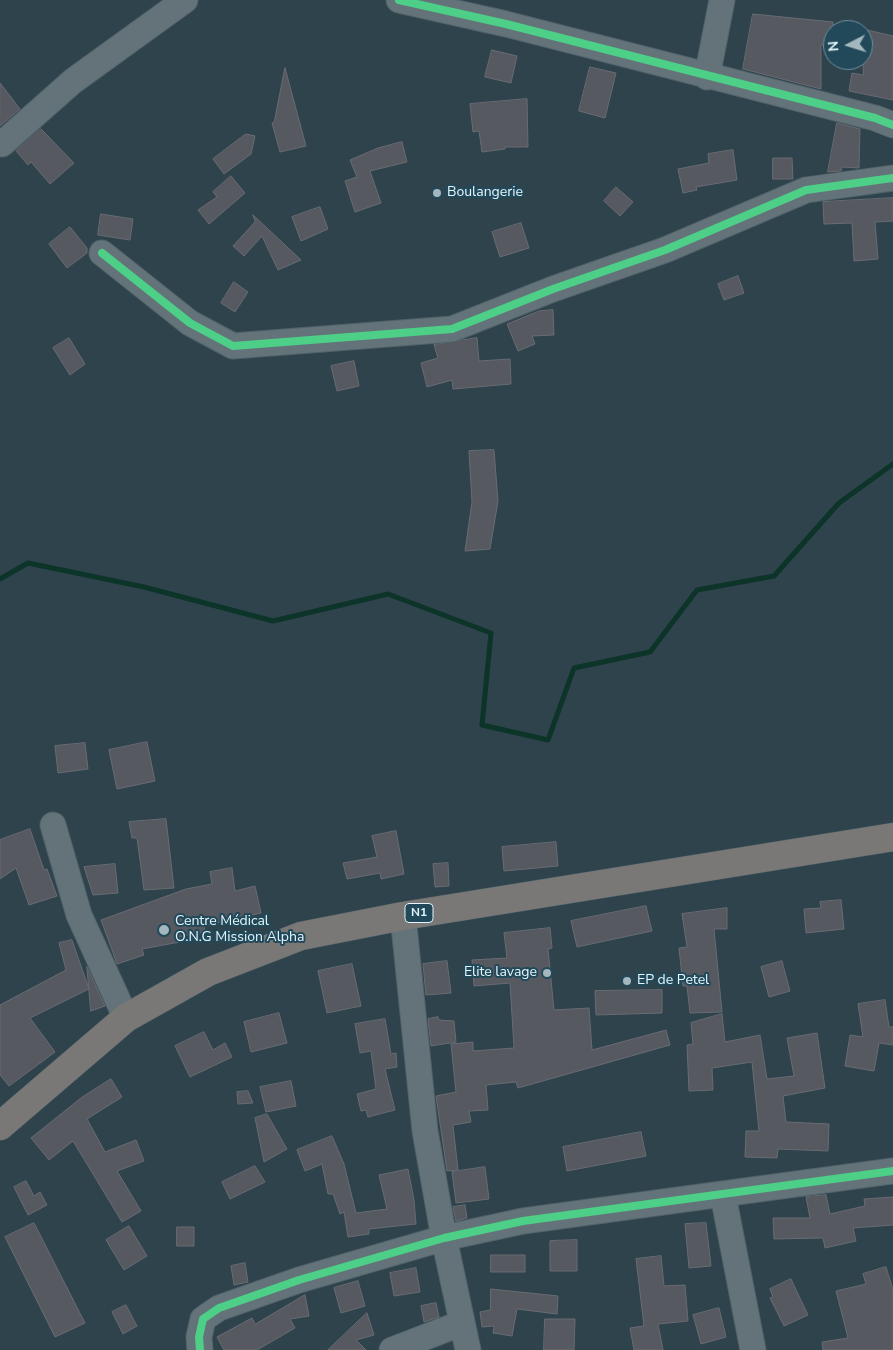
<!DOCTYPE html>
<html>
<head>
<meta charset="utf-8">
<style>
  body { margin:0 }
  #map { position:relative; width:893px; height:1350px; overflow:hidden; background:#2e434c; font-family:"Nunito Sans",sans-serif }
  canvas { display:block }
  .north { position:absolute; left:823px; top:20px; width:50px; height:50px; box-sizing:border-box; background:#214959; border:1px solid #6f8e9b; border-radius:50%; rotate:265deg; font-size:14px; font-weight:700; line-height:20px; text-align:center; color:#e4f5fd }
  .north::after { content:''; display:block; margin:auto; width:18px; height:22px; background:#a4b7bf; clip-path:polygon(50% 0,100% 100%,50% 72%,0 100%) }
</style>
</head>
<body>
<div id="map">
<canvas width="893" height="1350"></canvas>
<div class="north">N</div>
</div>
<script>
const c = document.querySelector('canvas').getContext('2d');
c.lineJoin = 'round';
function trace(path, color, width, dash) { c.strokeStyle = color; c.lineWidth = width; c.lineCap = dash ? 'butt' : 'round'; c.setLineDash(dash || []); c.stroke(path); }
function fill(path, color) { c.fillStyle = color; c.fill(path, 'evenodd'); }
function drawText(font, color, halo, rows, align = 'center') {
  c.font = font + ' "Nunito Sans",sans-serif'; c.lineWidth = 4; c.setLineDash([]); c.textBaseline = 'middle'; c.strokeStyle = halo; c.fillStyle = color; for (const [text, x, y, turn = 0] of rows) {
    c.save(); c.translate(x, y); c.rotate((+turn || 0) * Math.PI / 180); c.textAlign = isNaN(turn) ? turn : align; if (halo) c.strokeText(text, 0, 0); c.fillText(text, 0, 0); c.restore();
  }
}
trace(new Path2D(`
  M0,579L28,563L144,587L273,621L388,594L491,633L482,725L548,740L574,668L650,652L697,590L774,576L839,503L893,464`), '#0c3428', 5);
const building = new Path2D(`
  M753,14L833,22V46L821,45V89L743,69Z
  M863,29L893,36V100L849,91L852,73L863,75Z
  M492,50L517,56L511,83L485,77Z
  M590,67L616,73L605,118L579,111Z
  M285,68L306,146L280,152L272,123L274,122Z
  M0,83L20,109L0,126Z
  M527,99L528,147H505V149L482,152L479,131L473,132L470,104Z
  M837,123L860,129L859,168L842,167L841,171L828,172Z
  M41,129L74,163L50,184L31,162L28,165L16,151Z
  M246,134L255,136L251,154L224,174L213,159Z
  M402,142L407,162L370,171L381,203L355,212L345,181L357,177L350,160L378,148Z
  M733,150L737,180L696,187L697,190L683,193L678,169L709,163L708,154Z
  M773,158H792L793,179H773Z
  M231,176L245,193L209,224L198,210L217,197L213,192Z
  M616,187L633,202L620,216L604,201Z
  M893,198V221L875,222L878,259L854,261L852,223L824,224L823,202Z
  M320,207L328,229L301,241L292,217Z
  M101,214L133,219L130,240L98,235Z
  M253,215L268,229L301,260L278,270L262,236L244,256L233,246L255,222Z
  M521,223L529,248L500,257L492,232Z
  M70,227L87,248V253L67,268L49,244Z
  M738,276L744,293L724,300L718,284Z
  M234,282L248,292L235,312L221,303Z
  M553,310L554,335L532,336L535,344L518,351L507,324L539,311Z
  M69,338L85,364L70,375L53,348Z
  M477,338L479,361L510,359L511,384L453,389L452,380L427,387L421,363L438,358L434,345Z
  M354,361L359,386L337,391L331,366Z
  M494,450L498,501L490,549L465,551L472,502L469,451Z
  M147,742L155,781L117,789L109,750Z
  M85,743L88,769L58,773L55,746Z
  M166,819L174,888L144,890L137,838H132L129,822Z
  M30,829L44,870L47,869L57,896L29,905L16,868L0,879V840Z
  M396,831L404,874L381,879L380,873L347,879L343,863L377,857L372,836Z
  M556,842L558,866L504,871L502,847Z
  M448,863L449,886L435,887L433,864Z
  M115,864L118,893L93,895L84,867Z
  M232,868L235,891L255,886L261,913L204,926L205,932L179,937L180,942L142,949L144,955L117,964L101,920L186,889L212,884L210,872Z
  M841,900L844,929L806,933L804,909L821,908L820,902Z
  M646,906L652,931L577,947L571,921Z
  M727,908V929H714L722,1012L690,1013L687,986H683L679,948L687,947L682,914Z
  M550,928L552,948L548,949L554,1010L589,1008L592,1050L666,1030L670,1045L518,1088L516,1082L486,1085L488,1110L469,1111L471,1122L453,1125L458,1170L447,1171L436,1096L456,1092L451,1044L473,1042V1051L514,1048L510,983L474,986L472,960L507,958L504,933Z
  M72,940L89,989L30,1018L55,1052L9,1086L0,1075V1005L66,970L59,943Z
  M447,961L451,993L426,995L423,964Z
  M782,961L790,991L769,997L761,967Z
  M352,964L361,1006L327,1013L318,971Z
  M87,967L105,1006L91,1011Z
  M662,990V1013L596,1015L595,991Z
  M885,1000L889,1027H893V1045L879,1043L874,1071L845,1066L850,1035L863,1037L858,1004Z
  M279,1013L287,1043L251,1052L244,1022Z
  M722,1014L725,1042L760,1035L767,1079L794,1076L787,1038L817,1033L825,1088L783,1096L786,1122L829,1124L828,1151L778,1149L777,1158L745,1157L746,1131H759L752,1062L712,1068L713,1090L689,1091L687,1045L693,1044L691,1023Z
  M438,1017L439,1020L454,1021L456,1042L431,1046L428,1019Z
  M385,1019L391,1054L396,1053L397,1067L385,1069L395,1110L368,1117L366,1110L361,1111L357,1094L376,1089L371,1051L360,1053L355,1024Z
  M204,1032L213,1050L225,1043L232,1057L190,1077L175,1046Z
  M111,1079L122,1097L87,1119L105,1152L136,1140L144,1161L117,1171L141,1211L122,1222L73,1141L49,1160L31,1138L81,1098Z
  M291,1081L296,1106L266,1112L260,1087Z
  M248,1091L253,1103L238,1104L237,1092Z
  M267,1114L287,1149L264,1162L255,1118Z
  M641,1132L646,1156L567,1171L563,1147Z
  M332,1136L344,1164L356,1213L387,1209L379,1175L408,1169L414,1200L416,1224L369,1229V1234L348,1237L344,1212L340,1214L333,1194H328L322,1164L305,1171L297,1150Z
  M255,1166L265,1182L230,1199L222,1182Z
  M485,1167L489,1199L456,1203L452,1172Z
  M26,1181L34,1196L40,1192L47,1205L28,1215L14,1187Z
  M826,1195L830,1214L865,1206L864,1199L893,1197V1225L853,1228L856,1241L825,1248L823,1238L774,1239L773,1218H810L806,1197Z
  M465,1205L467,1218L456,1221L453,1207Z
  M34,1223L85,1323L55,1337L5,1237Z
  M706,1223L711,1266L689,1268L685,1224Z
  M129,1226L147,1256L124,1270L106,1240Z
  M177,1227H194V1246H177Z
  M577,1240V1271H550V1241Z
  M491,1255H525V1272H491Z
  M661,1256L664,1286L685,1285L688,1321L658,1324L663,1350H634L630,1328L644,1326L636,1259Z
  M245,1263L248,1282L234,1285L231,1266Z
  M886,1267L893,1290V1350H823L822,1342L848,1338L836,1291L866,1284L863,1274Z
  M416,1268L420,1292L394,1296L390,1273Z
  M791,1279L808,1315L784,1326L770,1298L773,1297L770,1289Z
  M358,1281L365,1306L341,1313L334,1288Z
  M491,1289L558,1296L557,1314L517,1309L512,1336L493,1333L494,1326L482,1327L480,1312L490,1310Z
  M305,1295L309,1316L290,1319L295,1328L257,1350H224L217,1337L252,1318L255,1324Z
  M436,1303L439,1317L424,1322L421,1306Z
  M126,1305L137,1326L123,1334L112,1312Z
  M719,1308L726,1337L701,1344L693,1315Z
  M367,1313L374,1335L356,1340L366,1350H328Z
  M545,1319H575L574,1350H544Z`);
fill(building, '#565960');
trace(building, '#696b73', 1);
const minor = new Path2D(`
  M399,0L506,24L875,118L893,125
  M707,77L722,0
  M2,144L73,81L185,0
  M102,253L190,323L233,346L452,329L553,289L665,250L806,190L893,178
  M53,825L79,915L126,1018
  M403,916L425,1131L444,1238L468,1350
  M723,1195L753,1350
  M200,1350L199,1337L203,1319L219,1308L299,1280L444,1238L523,1221L893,1171
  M392,1350L462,1323`);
const highway = new Path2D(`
  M0,1126L126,1018L208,972L301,936L403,916L893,837`);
trace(minor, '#506269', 27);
trace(highway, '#506269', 29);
trace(minor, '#647379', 25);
trace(highway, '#7a7876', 28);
trace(new Path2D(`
  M399,0L506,24L875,118L893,125
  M102,253L190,323L233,346L452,329L553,289L665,250L806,190L893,178
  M200,1350L199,1337L203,1319L219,1308L299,1280L444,1238L523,1221L893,1171`), '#4dcf88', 8);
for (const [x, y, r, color] of [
  [437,193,5,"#a4b7bf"],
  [164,930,6,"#a4b7bf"],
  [547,973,5,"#a4b7bf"],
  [627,981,5,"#a4b7bf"]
]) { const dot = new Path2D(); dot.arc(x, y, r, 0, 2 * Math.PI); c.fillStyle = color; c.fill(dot); trace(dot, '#214959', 2); }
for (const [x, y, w] of [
  [419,913,28]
]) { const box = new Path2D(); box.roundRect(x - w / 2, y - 9.5, w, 19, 4); c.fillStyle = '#214959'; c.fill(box); trace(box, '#e4f5fd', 1); }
drawText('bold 12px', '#e4f5fd', null, [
  ["N1",419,913]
]);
drawText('14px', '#e4f5fd', '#214959', [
  ["Boulangerie",447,193],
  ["Centre Médical",175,922],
  ["O.N.G Mission Alpha",175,938],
  ["Elite lavage",537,973,"right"],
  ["EP de Petel",637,981]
], 'left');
</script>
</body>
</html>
